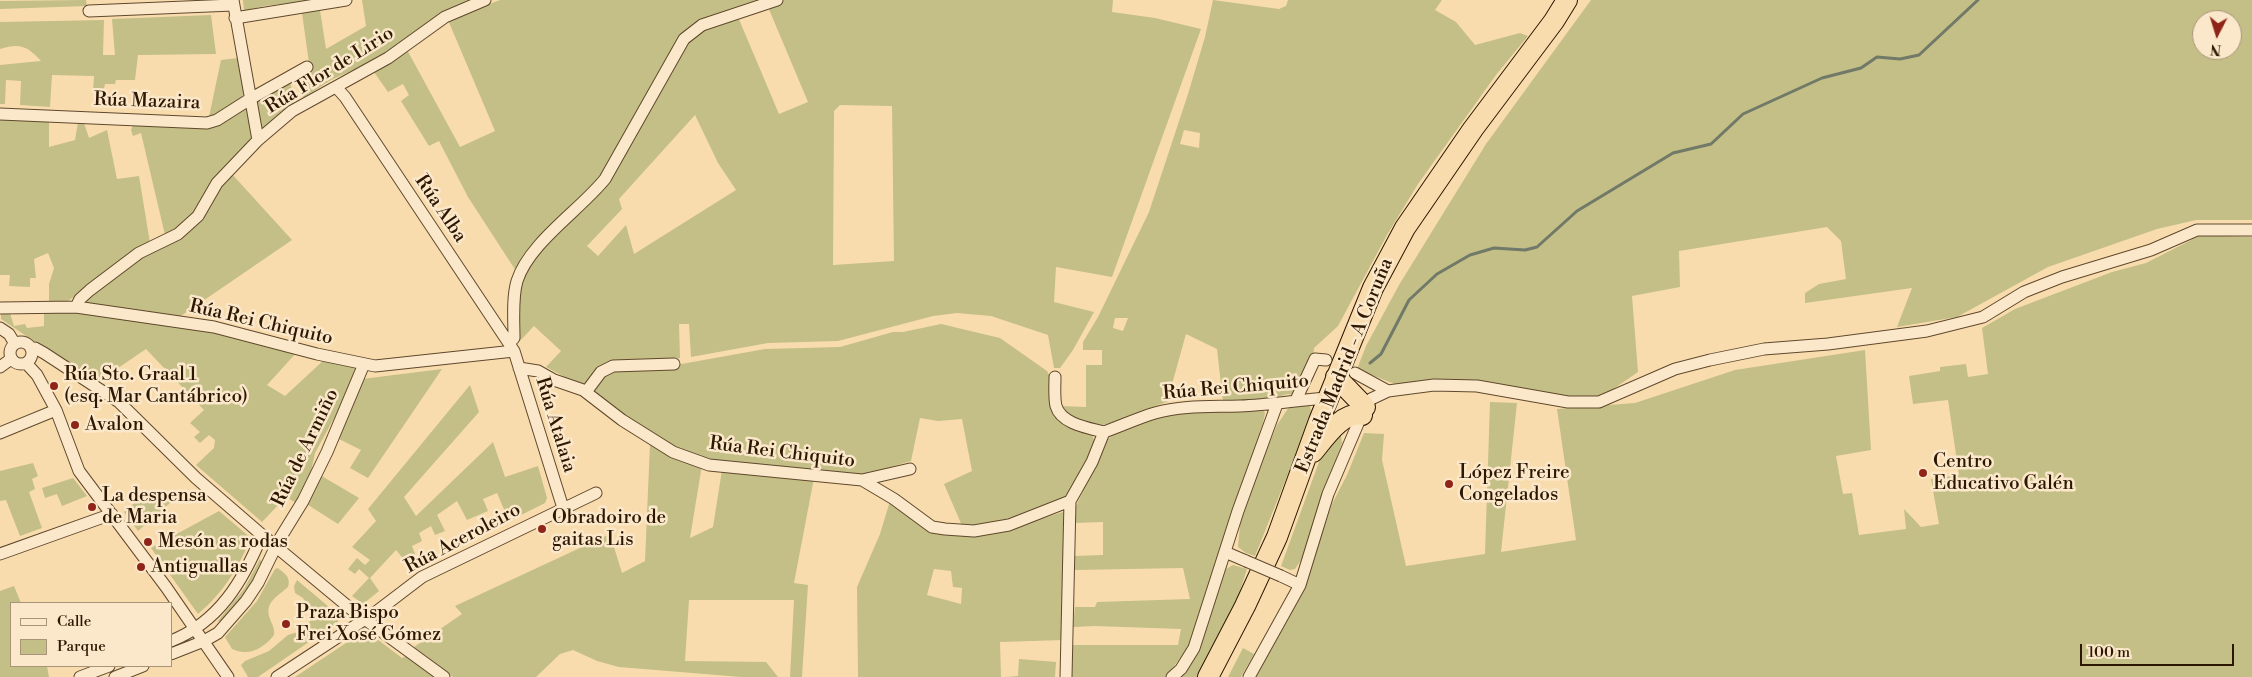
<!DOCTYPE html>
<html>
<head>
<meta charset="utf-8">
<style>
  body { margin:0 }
  #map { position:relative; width:2252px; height:677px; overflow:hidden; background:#f9dcae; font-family:"Libre Bodoni",serif }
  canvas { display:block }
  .legend { position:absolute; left:10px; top:602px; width:162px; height:65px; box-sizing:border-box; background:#fbe8ca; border:1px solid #a99479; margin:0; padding:6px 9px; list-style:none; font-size:15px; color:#2d1700 }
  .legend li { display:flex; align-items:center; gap:10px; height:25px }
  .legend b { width:25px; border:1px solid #a99479 }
  .north { position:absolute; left:2192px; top:10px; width:50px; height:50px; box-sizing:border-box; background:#fbe8ca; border:1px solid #a99479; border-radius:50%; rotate:185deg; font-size:14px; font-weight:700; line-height:20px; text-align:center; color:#2d1700 }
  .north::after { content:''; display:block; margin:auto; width:18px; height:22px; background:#8f2418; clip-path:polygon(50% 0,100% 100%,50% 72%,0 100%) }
  .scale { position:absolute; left:2080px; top:644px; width:154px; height:22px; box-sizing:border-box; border:2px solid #2d1700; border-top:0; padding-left:6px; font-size:15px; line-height:18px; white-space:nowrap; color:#2d1700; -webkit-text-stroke:4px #fbe8ca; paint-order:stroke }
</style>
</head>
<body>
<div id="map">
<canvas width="2252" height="677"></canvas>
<ul class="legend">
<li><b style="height:6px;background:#fbe8ca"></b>Calle</li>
<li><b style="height:14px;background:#c3bf86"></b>Parque</li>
</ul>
<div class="north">N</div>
<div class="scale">100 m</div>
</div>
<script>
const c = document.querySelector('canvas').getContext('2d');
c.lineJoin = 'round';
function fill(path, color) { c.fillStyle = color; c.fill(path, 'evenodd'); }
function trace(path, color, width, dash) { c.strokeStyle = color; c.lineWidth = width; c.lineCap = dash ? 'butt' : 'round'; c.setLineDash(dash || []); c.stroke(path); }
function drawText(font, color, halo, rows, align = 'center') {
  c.font = font + ' "Libre Bodoni",serif'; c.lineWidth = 5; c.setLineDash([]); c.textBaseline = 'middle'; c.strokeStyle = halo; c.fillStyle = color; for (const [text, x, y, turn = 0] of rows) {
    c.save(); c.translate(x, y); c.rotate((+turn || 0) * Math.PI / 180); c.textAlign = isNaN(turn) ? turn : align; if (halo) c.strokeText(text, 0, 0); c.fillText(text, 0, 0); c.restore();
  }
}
fill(new Path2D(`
  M86,0L87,6L0,9V1Z
  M243,0H314L264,6L244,11Z
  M362,0H475L413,34L375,60L331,80L303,98L299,77L310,70L302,13L320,10L326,49L366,26Z
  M500,0H768L707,20L689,28L673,48L607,170L516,271L468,197L439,141L429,146L401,101L409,95L403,84L388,92L374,72L406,48L460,147L495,131L448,20Z
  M784,0H1113L1112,12L1155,18L1201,29L1112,277L1056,267L1054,302L1094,312L1073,350L1060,368H1054L1048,335L991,316L957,313L933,316L838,341L768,343L691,357L689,324H679L680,358L654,363H629L584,387L546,367L561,351L534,326L518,343L516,341L520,282L536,254L599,193L686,42L705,27L738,17L779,114L808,102L768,7ZM840,105L892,106L894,261L833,265L834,111ZM695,115L718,163L736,190L634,254L626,225L598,256L587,246L622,209L619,199Z
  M1213,0L1279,9L1286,6L1288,0H1442L1435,10L1456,22L1475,45L1520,33L1528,36L1496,75L1418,184L1387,235L1338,326L1314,348L1313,358L1296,395L1288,394L1270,399L1223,402L1217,349L1186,334L1167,402C1143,409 1097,438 1073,420C1068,417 1064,410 1060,406L1086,407V365H1102V350H1083V342L1098,317L1149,212L1188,94L1205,37ZM1184,130L1200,133L1199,148L1180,144ZM1115,318H1128L1123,331L1113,328Z
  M1591,0H2252V220H2196L2157,229L2048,267L1957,317L1897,327L1912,288L1805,303V293L1819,284L1846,279L1841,241L1827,227L1679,251L1680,287L1632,296L1638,372L1606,394L1586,398L1397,385L1357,369L1366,346L1399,285L1486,144ZM2202,20H2232V50H2202Z
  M211,15L216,54L138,55L135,80H116L115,84H105L103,93L93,92L94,76L52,75L50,107L20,105L21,81L6,80L5,104H0V65L41,61C27,46 20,43 0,49V22L104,20L103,55H115L112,19Z
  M238,58C248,98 249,102 209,117L221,60Z
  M290,81L295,105L263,132L260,130L255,106L257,99Z
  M243,108L248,111L252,139L193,214L183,225L165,235L141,133L133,136L131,130L133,124L203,126Z
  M0,120L49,121V147L75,140L78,122L84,123L89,138L107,130L117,179L139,176L150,243L68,301H49V284L54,268L48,253L34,259L36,278H30V287L9,286L10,275H0Z
  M231,173L292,240L175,320L83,303L93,291L146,255L174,241Z
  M2201,235L2252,237V677H1255L1308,575L1332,504L1347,475L1364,433L1384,434L1382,460L1406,566L1485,554L1490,402L1517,403L1501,552L1576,540L1557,409L1635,403L1735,370L1865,350L1871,450L1836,456L1843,494L1852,493L1859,535L1906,529L1904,509L1921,527L1939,524L1931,479L1959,475L1948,400L1913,404L1909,376L1940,371V367L1966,364L1968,377L1988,374L1982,328L2015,309L2112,272L2146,263Z
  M64,309L195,328L297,352L267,385L285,396L325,359L355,367L356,375L350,389L315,453L308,485L296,503L286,497L262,522L196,465L214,448L215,440L209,435L200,443L194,437L200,432L190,423L204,410L146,349L96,383L1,319V313L9,310L14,326L25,324L27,328L44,326V311Z
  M941,324L1000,338L1047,371L1052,379L1053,405L1091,432L1095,443L1070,495L998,524L963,528L944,484L972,471L962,419L938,421L920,418L911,461L860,476L701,461L667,447L590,391L612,369L676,365L765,349L840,347L893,332H903Z
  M442,369L368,478L350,468L361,450L337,438L362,379Z
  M470,385L479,412L404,497L416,516L493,442L505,477L538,466L547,498L545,503L509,521L497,493L483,499L488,511L467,520L457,501L437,515L445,531L435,535L431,526L419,533L422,541L412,546L415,554L406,562L396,550L370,578L379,591L363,604L352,596L369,578L359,569L355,574L348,569L357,558L365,565L370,560L352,547L376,521L368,509Z
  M1299,404L1310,406L1312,414L1255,556L1246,553L1238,547L1240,525L1253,483L1277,425L1289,407Z
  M1262,407L1265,413L1263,423L1189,646L1166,677H1069L1071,645H1178L1181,629L1094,626L1073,627L1075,607H1095L1097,602L1190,599L1183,568L1074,570V556L1103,555V522L1075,523V508L1108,439C1116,431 1126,429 1136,425C1179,409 1217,409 1262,407Z
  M1340,429L1342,443L1303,557L1295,569L1290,570L1281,566L1323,451Z
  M650,444L702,465L690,538L713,527L722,470L814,478L794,583L808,585L802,677H790L794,600H689L685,661L766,662L778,677H741L619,667L597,661L573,650L560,654L536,677H453L414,647L462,614L455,606L610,534L622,573L645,561Z
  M33,463L38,476L32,479L35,489L29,492L42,528L20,536L6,500L0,501V471Z
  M320,475L359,498L338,524L305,503Z
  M73,478L87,496L62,506L57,494L45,498L42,488Z
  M148,491L156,501L163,495L170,503L138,531L124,512Z
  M890,501L922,527L968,535L992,534L1066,511L1064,640L1000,642L1001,677H858L857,587L880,534ZM934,569L951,571L953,587L962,588L961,604L927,595Z
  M219,511L251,538C238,568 224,592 198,614L151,548Z
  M260,559L262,563C254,579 234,617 217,622L244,589Z
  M1233,565L1247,569L1232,616L1200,677H1180L1201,639L1226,569Z
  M278,568C285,574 291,577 288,587C277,597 264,602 270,619C272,625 275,628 274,635C264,648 249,657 232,649L225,637L257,601L275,569Z
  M297,580L329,607L319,611L310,610L303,598L295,593L294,586Z
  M14,586L21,603H11V666H47L49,677H0V591Z
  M328,614H333L338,619V622L258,677H248L241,665L245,661L269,651L288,635L304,630L312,618Z
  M361,633H369L402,658L406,656L433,677H295Z
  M1243,648L1254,654L1241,677H1228Z
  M1019,659L1056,662L1055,677H1005L1018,676Z`), '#c3bf86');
trace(new Path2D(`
  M1370,363L1381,354L1409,300L1437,274L1470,255L1494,248L1525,250L1537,247L1577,211L1673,153L1711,144L1743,114L1822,78L1861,68L1877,57L1900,59L1919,55L1978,0`), '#717968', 3);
const street = new Path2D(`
  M233,0L258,140
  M89,11L233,5
  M235,18L346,0
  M336,87L345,97L514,351L563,508
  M0,114L207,123L217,120L250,99L307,67
  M76,307L80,299L90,290L139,253L178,234L198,216L217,183L258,140L292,111L388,58L445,17L485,0
  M0,308L76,307L214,327L317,354L375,366L514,351
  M0,328L9,334L15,344
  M10 353a11 11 0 1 1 22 0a11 11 0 1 1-22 0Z
  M509,343L514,338C514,320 512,298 517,281C529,243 580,210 605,179L684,39L702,25L777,0
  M31,349L35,348L44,353L119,402L196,478L262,535L351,609L444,677
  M26,363L37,375L56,410L79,471L166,587L228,677
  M0,367L11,359
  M519,368L538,371L554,380L583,390L622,420L673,452L709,465L862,480L894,499L932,527L945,529L974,531L1009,525L1070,501L1092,462L1104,432C1121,426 1138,418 1155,413C1183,405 1211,407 1240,406C1269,405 1299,400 1328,398
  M1355,373L1388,391
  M1055,377C1055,386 1054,397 1056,406C1061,424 1089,428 1104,432
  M586,392L601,372L613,366L674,364
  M1296,400L1315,359L1326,360
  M0,433L56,410
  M862,480L910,469
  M1225,552L1246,561
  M0,554L112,514
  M1281,576L1300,585
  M171,641C219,622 243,581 262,535
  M171,654L204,641L218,633L246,601L258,583L279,540L303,501L327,452L364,364
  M80,677L109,666
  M115,677L143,666
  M277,677L376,612L422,577L596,493
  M1066,677L1070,501
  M1172,677L1181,669L1194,648L1238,511L1277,404
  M1249,677L1300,585L1328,494L1365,407L1371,399L1388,391L1434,385L1477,386L1568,402H1599L1675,369L1710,360L1764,349L1828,344L1927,331L1983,317L2024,292L2062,277L2151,250L2197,230H2252`);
const highway = new Path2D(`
  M1336,377L1365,407
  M1313,452C1324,439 1342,411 1362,415
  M1208,677L1245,606L1277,537L1319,421L1373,288L1405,228L1473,129L1554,21L1567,0`);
trace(street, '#60482c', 13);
trace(highway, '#2d1700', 22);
trace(street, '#fbe8ca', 11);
trace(highway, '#f9dcae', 20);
const streetBridge = new Path2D(`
  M1246,561L1281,576`);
trace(streetBridge, '#60482c', 13, []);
trace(streetBridge, '#fbe8ca', 11);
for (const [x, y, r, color] of [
  [54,386,5,"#8f2418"],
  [75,425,5,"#8f2418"],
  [1923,473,5,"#8f2418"],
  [1449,484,5,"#8f2418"],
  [92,507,5,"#8f2418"],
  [542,529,5,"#8f2418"],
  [148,542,5,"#8f2418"],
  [141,567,5,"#8f2418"],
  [286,624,5,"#8f2418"]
]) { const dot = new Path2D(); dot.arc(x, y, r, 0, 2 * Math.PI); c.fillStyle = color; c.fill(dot); trace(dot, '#fbe8ca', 2); }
drawText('19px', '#2d1700', '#fbe8ca', [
  ["Rúa Flor de Lirio",330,71,-32],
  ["Rúa Mazaira",147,102,2],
  ["Rúa Alba",440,209,56],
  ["Rúa Rei Chiquito",261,323,13],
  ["Estrada Madrid - A Coruña",1345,366,-68],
  ["Rúa Rei Chiquito",1236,388,-5],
  ["Rúa Atalaia",555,425,73],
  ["Rúa de Armiño",306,448,-64],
  ["Rúa Rei Chiquito",782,453,7],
  ["Rúa Aceroleiro",463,539,-28]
]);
drawText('19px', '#2d1700', '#fbe8ca', [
  ["Rúa Sto. Graal 1",64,375],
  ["(esq. Mar Cantábrico)",64,397],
  ["Avalon",85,425],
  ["Centro",1933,462],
  ["Educativo Galén",1933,484],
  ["López Freire",1459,473],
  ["Congelados",1459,495],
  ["La despensa",102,496],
  ["de Maria",102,518],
  ["Obradoiro de",552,518],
  ["gaitas Lis",552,540],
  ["Mesón as rodas",158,542],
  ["Antiguallas",151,567],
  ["Praza Bispo",296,613],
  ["Frei Xosé Gómez",296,635]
], 'left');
</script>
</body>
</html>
